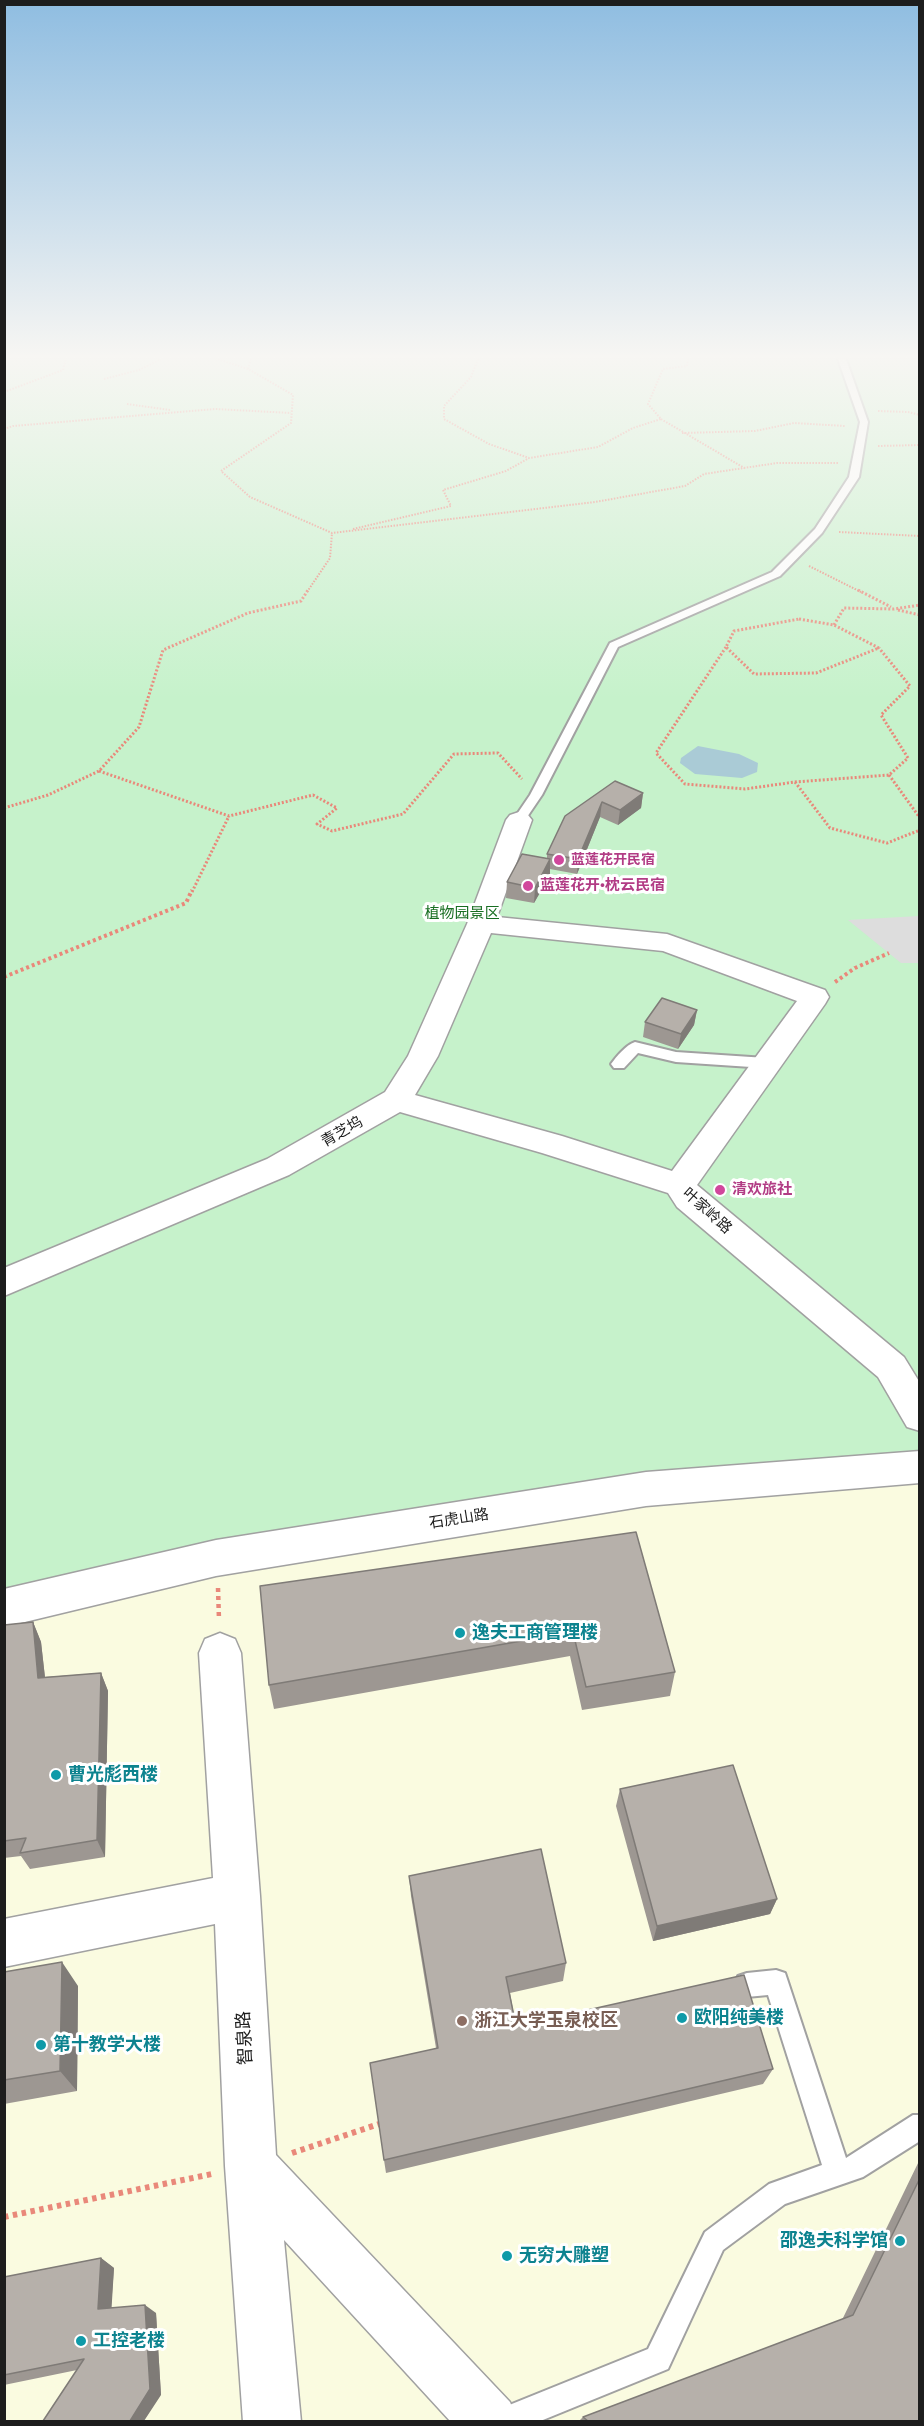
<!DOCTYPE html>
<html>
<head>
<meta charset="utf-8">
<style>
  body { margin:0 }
  #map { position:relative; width:924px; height:2426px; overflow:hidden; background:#edeae4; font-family:Rubik,sans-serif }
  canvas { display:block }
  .frame { position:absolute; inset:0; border:6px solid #1d1d1d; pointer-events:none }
</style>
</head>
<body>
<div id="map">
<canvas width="924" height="2426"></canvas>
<div class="frame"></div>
</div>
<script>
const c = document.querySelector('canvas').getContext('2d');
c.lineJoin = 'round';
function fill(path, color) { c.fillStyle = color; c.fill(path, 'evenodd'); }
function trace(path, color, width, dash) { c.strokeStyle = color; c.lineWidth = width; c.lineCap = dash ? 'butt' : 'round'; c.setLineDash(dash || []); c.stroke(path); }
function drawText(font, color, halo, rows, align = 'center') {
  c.font = font + ' Rubik,"Noto Sans SC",sans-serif'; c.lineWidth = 6; c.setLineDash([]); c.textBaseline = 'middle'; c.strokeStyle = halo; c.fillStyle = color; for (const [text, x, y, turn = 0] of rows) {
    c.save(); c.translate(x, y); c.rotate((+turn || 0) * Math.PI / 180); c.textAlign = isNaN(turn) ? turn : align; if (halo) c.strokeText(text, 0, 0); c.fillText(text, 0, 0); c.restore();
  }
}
fill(new Path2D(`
  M919,1469V2421H5L4,1620L233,1567L666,1498Z`), '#fafbe0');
fill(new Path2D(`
  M4,359H919V1470L383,1537L5,1627Z`), '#c6f2cb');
fill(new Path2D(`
  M919,916V963H901L848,920Z`), '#ddd');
fill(new Path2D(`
  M698,746L739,754L758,763L757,772L742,778L695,774L680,763L681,758Z`), '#aacbd6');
const lane = new Path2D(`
  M838,359H846L868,422L859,477L822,533L780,576L618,647L542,795L523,823H515L513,820L530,795L610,643L772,572L815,529L849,477L860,422Z
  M635,1042L676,1052L766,1058L773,1063L766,1068L676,1062L638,1053L624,1068H614L611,1064C617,1056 626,1045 635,1042Z
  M776,1970L785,1973L788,1982L846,2158L913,2115H920V2141L863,2177L785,2204L723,2250L668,2369L538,2422H488L492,2412L648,2349L705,2232L769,2184L822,2165L768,1995L747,1997L738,1994L735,1985L738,1976L747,1973Z`);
const street = new Path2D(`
  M519,812L528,815L532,820L497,917L667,934L825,990L829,997L825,1004L697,1185L904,1357L920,1383V1431L907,1427L878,1377L677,1207L668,1193L542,1153L400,1112L289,1175L4,1296V1268L267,1159L385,1092L408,1056L467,924L506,820L510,815ZM491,933L663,951L797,1001L672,1171L562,1136L415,1095L438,1056Z
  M920,1451V1483L646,1506L216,1576L4,1627V1589L216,1540L646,1472Z
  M220,1633L235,1639L241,1653L260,1896L276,2155L510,2402L518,2422H451L284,2240L301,2422H243L225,2166L215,1924L4,1967V1919L213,1878L199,1653L205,1639Z`);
trace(lane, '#a1a1a1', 4);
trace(street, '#a1a1a1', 3);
trace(new Path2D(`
  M218,359L248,369L293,395L291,423L221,471L250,497L332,533L595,502L685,486L704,474L777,463H839
  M478,359L471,377L444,406V419L489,444L529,458
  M248,369L251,359
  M104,379L139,370L161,359
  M4,392L63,370L66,359
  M127,404L170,410
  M878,411L908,412L920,415
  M661,419L746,469
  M4,429L13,426L215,409L291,413
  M682,433L755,431L794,423L845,426
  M878,446L920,445
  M353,529L451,506L443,490L506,471L529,458L598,447L633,428L661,419L648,404L663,369L687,366L688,359
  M839,532L920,536
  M809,566L861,592
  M307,592L330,558L332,533`), '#e9887a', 2, [1.5, 1.5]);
trace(new Path2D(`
  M858,590L891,607
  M898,610L920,615
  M799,619L834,625L879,648L816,673L754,674L726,647L734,631Z
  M834,625L844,608L894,609L920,605
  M726,647L656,753L685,784L745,789L795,782L889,775L908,758L881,715L910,686L879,648
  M99,771L229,816L313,795L337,808L317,824L332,831L403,814L454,754L498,753L522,779
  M889,775L920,818
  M795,782L830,828L887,843L920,830
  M4,808L48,795L99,771L139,727L163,650L248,613L301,601L308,590
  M192,892L229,816`), '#e9887a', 3, [2, 2]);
trace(new Path2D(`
  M4,977L186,903L192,890
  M835,982L855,968L889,953`), '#e9887a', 4, [3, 3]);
trace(new Path2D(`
  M218,1588L219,1620`), '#e9887a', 4.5, [4, 4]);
trace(new Path2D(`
  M292,2153L379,2124
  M4,2217L212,2174`), '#e9887a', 6, [4.5, 4.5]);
fill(lane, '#fff');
fill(street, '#fff');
fill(new Path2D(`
  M615,781L643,793L641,808L618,825L600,817L577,874L550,869V875L534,903L506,898L507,882L547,859V854Z
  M697,1010L694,1025L678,1049L643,1037L645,1022Z
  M636,1532L675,1672L670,1696L582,1710L570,1656L274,1709L269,1685Z
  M33,1622L41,1642L45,1677L101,1673L108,1691L105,1857L30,1869L21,1856L4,1858V1625Z
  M620,1789L777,1899L770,1914L653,1941L616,1806Z
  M409,1876L566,1963L563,1981L510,1993L516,2026L773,2069L763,2084L386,2173L384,2160L436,2048L411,1896Z
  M4,1972L78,1986L77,2091L4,2104Z
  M920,2159V2421H579L583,2417L842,2320Z
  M101,2258L114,2268L111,2307L156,2313L161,2395L77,2370L4,2385V2277Z`), '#9d9792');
fill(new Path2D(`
  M643,793L641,808L618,825L620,810Z
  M602,802L600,817L577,874L578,859Z
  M550,859V875L534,903L535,888Z
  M697,1010L694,1025L678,1049L681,1034Z
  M33,1622L41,1642L47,1696L38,1678Z
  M101,1673L108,1691L105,1857L97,1840Z
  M777,1899L770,1914L653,1941L657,1926Z
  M62,1962L78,1986L77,2091L60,2071Z
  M101,2258L114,2268L111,2317L98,2309Z
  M145,2305L156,2313L161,2395L144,2421H130Z`), '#7f7b77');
const building = new Path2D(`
  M615,781L643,793L620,810L602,802L578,859L547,854L565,816Z
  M522,854L550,859L535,888L507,882Z
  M662,998L697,1010L681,1034L645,1022Z
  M636,1532L675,1672L586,1687L573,1632L269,1685L260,1586Z
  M33,1622L38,1678L101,1673L97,1840L20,1853L26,1838L4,1841V1625Z
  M733,1765L777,1899L657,1926L620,1789Z
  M541,1849L566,1963L506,1977L516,2026L744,1975L773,2069L384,2160L370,2063L438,2048L409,1876Z
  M62,1962L60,2071L4,2080V1972Z
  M920,2178V2421H588L583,2417L853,2315Z
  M101,2258L98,2309L145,2305L150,2389L130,2421H43L84,2359L4,2375V2277Z`);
fill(building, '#b6b0aa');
trace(building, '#7f7b77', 1.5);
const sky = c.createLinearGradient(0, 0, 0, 699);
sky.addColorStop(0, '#8fbde1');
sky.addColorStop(0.51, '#f7f6f3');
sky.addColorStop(1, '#f7f6f300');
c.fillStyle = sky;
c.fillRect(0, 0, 924, 699);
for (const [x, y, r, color] of [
  [559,860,6,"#d1479c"],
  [528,886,6,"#d1479c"],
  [720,1190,6,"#d1479c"],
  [460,1633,6,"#0f9aa8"],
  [56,1775,6,"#0f9aa8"],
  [682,2018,6,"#0f9aa8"],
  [462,2021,6,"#8d6e63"],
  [41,2045,6,"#0f9aa8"],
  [900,2241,6,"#0f9aa8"],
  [507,2256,6,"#0f9aa8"],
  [81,2341,6,"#0f9aa8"]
]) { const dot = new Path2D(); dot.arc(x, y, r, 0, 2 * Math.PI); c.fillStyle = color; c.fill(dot); trace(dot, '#fff', 2); }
drawText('bold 14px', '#b23c85', '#fff', [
  ["蓝莲花开民宿",571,860]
], 'left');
drawText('bold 15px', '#b23c85', '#fff', [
  ["蓝莲花开·枕云民宿",540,886],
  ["清欢旅社",732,1190]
], 'left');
drawText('15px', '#186e22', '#fff', [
  ["植物园景区",462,914]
]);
drawText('15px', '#1d1d1d', '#fff', [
  ["青芝坞",342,1132,-30],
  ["叶家岭路",707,1211,42],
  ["石虎山路",459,1519,-9]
]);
drawText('bold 18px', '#0d838f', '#fff', [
  ["逸夫工商管理楼",472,1633],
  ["曹光彪西楼",68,1775],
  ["欧阳纯美楼",694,2018],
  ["第十教学大楼",53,2045],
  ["邵逸夫科学馆",888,2241,"right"],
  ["无穷大雕塑",519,2256],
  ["工控老楼",93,2341]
], 'left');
drawText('bold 18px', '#785e54', '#fff', [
  ["浙江大学玉泉校区",474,2021]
], 'left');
drawText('18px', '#1d1d1d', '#fff', [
  ["智泉路",245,2038,-93]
]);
</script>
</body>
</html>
